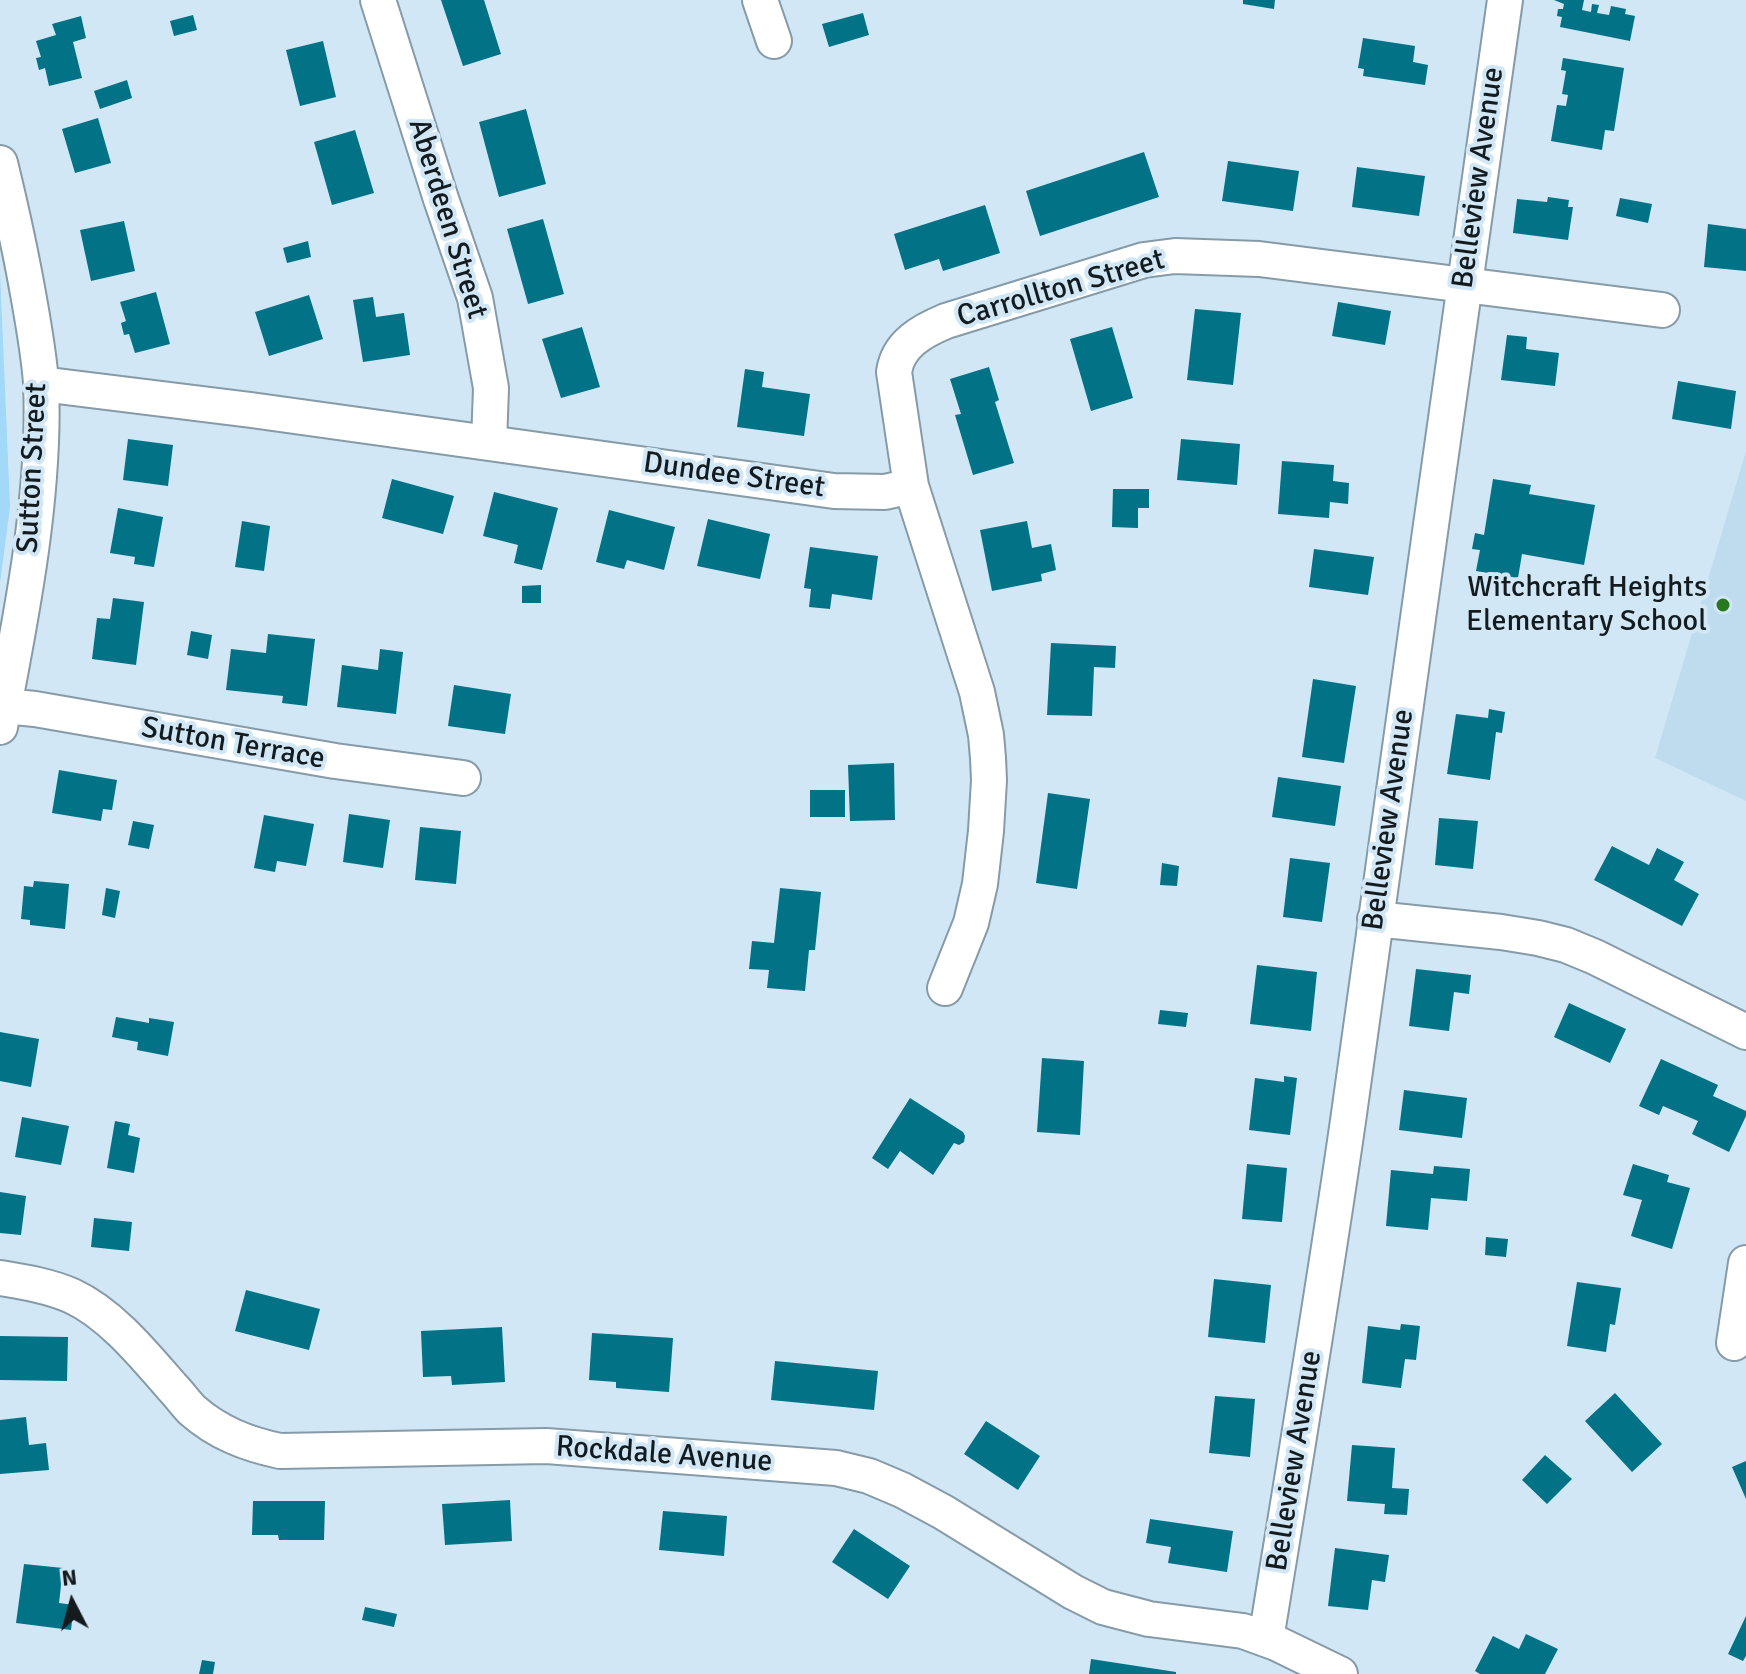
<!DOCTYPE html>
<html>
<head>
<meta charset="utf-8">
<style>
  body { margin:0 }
  #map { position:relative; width:1746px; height:1674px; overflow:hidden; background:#d1e7f5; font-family:Signika,sans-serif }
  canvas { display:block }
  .north { position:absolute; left:32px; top:1562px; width:80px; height:80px; -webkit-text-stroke:6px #d1e7f5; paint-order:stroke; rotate:354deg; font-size:22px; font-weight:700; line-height:32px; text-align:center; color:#131b1f }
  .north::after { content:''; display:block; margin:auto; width:28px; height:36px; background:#131b1f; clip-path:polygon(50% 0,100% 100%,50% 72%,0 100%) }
</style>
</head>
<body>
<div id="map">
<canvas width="1746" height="1674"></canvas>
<div class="north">N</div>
</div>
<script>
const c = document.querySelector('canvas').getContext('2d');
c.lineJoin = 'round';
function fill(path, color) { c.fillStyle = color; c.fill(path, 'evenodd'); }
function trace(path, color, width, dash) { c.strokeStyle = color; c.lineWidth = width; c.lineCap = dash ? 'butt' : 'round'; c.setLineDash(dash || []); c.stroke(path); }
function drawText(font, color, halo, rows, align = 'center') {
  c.font = font + ' Signika,sans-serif'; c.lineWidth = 8; c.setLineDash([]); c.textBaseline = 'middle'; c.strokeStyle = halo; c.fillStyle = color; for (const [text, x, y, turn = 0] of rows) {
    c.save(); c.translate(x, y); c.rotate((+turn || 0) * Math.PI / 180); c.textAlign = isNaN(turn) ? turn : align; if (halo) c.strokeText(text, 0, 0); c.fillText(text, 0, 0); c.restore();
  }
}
fill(new Path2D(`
  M1746,451V801L1655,758Z`), '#bfdcee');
fill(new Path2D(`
  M0,272L10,507L0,583Z`), '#a2d8f8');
fill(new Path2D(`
  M441,0H484L501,54L463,66Z
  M1243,0H1275L1274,9L1243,4Z
  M1554,0H1584L1582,10L1591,12L1592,4L1599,5L1597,13L1609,15L1611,6L1626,9L1625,14L1635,16L1630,41L1560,27L1562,17L1557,16L1558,9H1563L1564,4Z
  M863,13L869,35L829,47L822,24Z
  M193,15L197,30L174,36L170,21Z
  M81,16L86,38L73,42L82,78L49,86L45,68L39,70L36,58L41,57L36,41L56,35L52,24Z
  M1363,38L1415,46L1413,62L1428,65L1425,85L1363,76L1364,69L1358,68Z
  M323,41L336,97L300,106L286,50Z
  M1563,58L1624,68L1614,131L1605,130L1602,150L1551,141L1557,105L1566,106L1568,95L1562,94L1566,71L1561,70Z
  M127,80L132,98L100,109L94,91Z
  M526,109L546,184L499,197L479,122Z
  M98,118L111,163L75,173L62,129Z
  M355,130L374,193L332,205L314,142Z
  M1144,152L1159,197L1040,236L1026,191Z
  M1228,161L1299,171L1293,211L1222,201Z
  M1357,167L1425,176L1419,216L1352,207Z
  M1548,197L1569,200L1568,207H1573L1568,240L1513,233L1517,199L1547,202Z
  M1620,198L1652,204L1648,223L1616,216Z
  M985,205L1000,253L943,271L939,259L905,270L894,234Z
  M543,219L564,294L528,304L507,229Z
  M124,221L135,271L91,281L80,230Z
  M1708,224L1746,229V271L1704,267Z
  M308,241L311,257L287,263L283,248Z
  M156,292L170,344L135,353L129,334L124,335L121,323L126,321L120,302Z
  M309,295L323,339L269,356L255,312Z
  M373,297L376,317L404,313L410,355L363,362L353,300Z
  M1338,302L1391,311L1385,345L1332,336Z
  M1195,309L1241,313L1233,385L1187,380Z
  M582,327L600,387L561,398L542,339Z
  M1112,327L1133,398L1091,411L1070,339Z
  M1507,335L1527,337L1526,349L1559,353L1555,386L1501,380Z
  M989,367L999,400L995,402L1014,463L973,475L955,415L961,414L950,379Z
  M745,369L764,372L762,387L810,394L804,436L737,427Z
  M1678,381L1736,391L1731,429L1672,419Z
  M128,439L173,445L168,486L123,480Z
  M1181,439L1240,444L1237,485L1177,480Z
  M1282,461L1334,465L1333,481L1349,483L1348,504L1330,502L1329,518L1278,514Z
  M392,479L454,496L443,534L382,518Z
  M1493,479L1531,485L1529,494L1595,505L1584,565L1522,554L1518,578L1476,571L1480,550L1472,549L1475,533L1484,535Z
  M1113,489H1149V508H1138V528L1112,527Z
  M494,492L558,508L542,570L514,563L518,545L483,536Z
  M118,508L163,517L154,567L134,564L135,557L110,553Z
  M609,510L675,527L664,570L627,560L624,569L596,562Z
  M708,519L770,534L760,579L697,566Z
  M242,521L270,526L264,571L235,567Z
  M1027,521L1032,548L1051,544L1056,570L1041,574L1042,581L992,591L980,530Z
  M810,547L878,556L872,600L832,594L830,609L809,607L811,589L804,588Z
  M1314,549L1374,557L1368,595L1309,587Z
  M541,585V603H522V586Z
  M113,598L144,602L136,665L92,659L97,618L110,619Z
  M191,631L212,635L208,659L187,655Z
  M268,634L315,639L307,706L282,703L283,696L226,690L231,649L266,653Z
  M1051,643L1116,646L1115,668L1094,667L1092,716L1047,715Z
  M380,649L403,652L396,714L337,707L342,665L378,670Z
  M1313,679L1356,686L1344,763L1302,757Z
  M454,685L511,694L505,734L448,726Z
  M1489,709L1505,712L1502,733L1496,732L1490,780L1447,774L1456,714L1488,718Z
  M894,763L895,820L850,821L848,765Z
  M59,770L117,780L112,810L103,809L101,821L52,813Z
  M1278,777L1341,786L1335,826L1272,817Z
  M810,790H845V817H810Z
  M1048,793L1090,799L1077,889L1036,883Z
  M349,814L390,820L383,868L343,862Z
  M264,815L314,824L306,866L277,861L275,872L254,868Z
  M1439,818L1478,821L1473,869L1435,865Z
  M133,821L154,825L149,849L128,845Z
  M420,827L461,831L456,884L415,880Z
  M1612,846L1649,865L1657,848L1684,862L1674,880L1699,894L1682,926L1594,880Z
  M1290,858L1330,863L1322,922L1283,917Z
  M1162,863L1179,866L1177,886L1160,885Z
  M34,881L69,884L65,929L30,925V920L21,919L24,886L33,887Z
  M106,888L120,891L115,918L102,915Z
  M780,888L821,892L815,950H809L805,991L767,988L769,970L749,969L752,941L774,943Z
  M1257,965L1317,972L1311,1031L1250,1024Z
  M1416,969L1471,975L1469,994L1454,992L1449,1031L1409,1026Z
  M1569,1003L1626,1029L1610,1063L1554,1037Z
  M1160,1010L1188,1013L1186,1027L1158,1024Z
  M116,1017L149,1023V1018L174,1022L168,1056L137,1050L138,1042L112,1037Z
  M0,1032L39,1039L31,1087L0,1081Z
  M1042,1058L1084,1061L1080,1135L1037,1132Z
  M1661,1059L1718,1085L1713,1096L1746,1111V1116L1729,1152L1692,1134L1698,1121L1663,1106L1659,1115L1639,1106Z
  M1284,1076L1297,1078L1290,1135L1249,1130L1255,1078L1284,1082Z
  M1404,1090L1467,1098L1462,1138L1399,1130Z
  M910,1098L963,1132L965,1136L964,1142L959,1145L954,1143L933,1175L900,1151L888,1169L872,1158Z
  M22,1117L69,1126L61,1165L15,1157Z
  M115,1121L130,1124L128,1135L140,1138L134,1173L107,1168Z
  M1247,1164L1287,1168L1282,1222L1242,1219Z
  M1633,1164L1669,1175L1667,1182L1690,1188L1672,1249L1631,1236L1642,1200L1623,1195Z
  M1434,1166L1470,1169L1467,1201L1431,1198L1428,1230L1386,1226L1391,1170L1433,1174Z
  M0,1192L26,1196L21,1235L0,1233Z
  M94,1218L132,1222L129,1251L91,1247Z
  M1486,1237L1508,1239L1506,1257L1485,1255Z
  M1214,1279L1271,1285L1265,1343L1208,1337Z
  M1577,1282L1621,1288L1615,1325L1610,1324L1606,1352L1567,1346Z
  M246,1290L320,1309L309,1350L235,1331Z
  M1401,1324L1420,1326L1416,1360L1405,1359L1401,1388L1362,1383L1368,1326L1400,1330Z
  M502,1327L505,1382L452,1385L451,1376L423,1377L421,1331Z
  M592,1333L673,1338L669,1392L616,1388V1382L589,1380Z
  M0,1336L68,1337L67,1381L0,1380Z
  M775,1361L878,1371L874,1410L771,1400Z
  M1615,1393L1662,1444L1632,1472L1585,1421Z
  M1215,1396L1255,1399L1250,1457L1209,1453Z
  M26,1417L29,1445L46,1443L49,1470L0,1474V1420Z
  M986,1421L1040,1456L1018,1490L964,1454Z
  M1352,1445L1395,1448L1392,1488L1409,1489L1407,1515L1384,1514L1385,1504L1347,1501Z
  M1545,1455L1572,1479L1547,1504L1522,1480Z
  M1746,1461V1499L1732,1467Z
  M510,1500L512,1541L445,1545L442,1504Z
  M253,1501H325L324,1540H279L278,1535H252Z
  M663,1511L727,1516L724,1556L659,1550Z
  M1150,1519L1233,1531L1227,1572L1168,1563L1171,1547L1146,1543Z
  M854,1529L910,1566L888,1599L832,1562Z
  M1335,1548L1389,1555L1385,1582L1372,1580L1368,1610L1328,1606Z
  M24,1564L63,1568L59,1603L74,1605L71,1630L16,1623Z
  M365,1607L397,1614L394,1627L362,1620Z
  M1746,1616V1656L1743,1661L1728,1654Z
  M1526,1634L1558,1649L1545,1674H1480L1475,1671L1493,1636L1519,1649Z
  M1091,1659L1176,1672V1674H1089Z
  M202,1660L215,1662L213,1674H199Z`), '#027287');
const minor = new Path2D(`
  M378,0L441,199L475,298L491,388L489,443
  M760,0L774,41
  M0,163C11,208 21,253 29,299C34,327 39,355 41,383C46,494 21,618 0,727
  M41,384L251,410L834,491L885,492L911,486
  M4,706L35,709L335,761L463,778
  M1375,919L1501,932L1538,938L1566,945L1595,957L1746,1032
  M945,988L971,923L980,884L986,831L989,780L988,758L986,735L977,692L911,486L894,372C898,344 922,331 946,321L1144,260L1175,256L1259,259L1662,310
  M0,1278C24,1282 50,1286 72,1296C111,1314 144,1355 172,1387C179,1394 185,1403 192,1410C218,1433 247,1444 280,1451L546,1446L836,1468L869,1476L902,1490L943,1512L1073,1592L1103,1607L1149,1619L1243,1631L1276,1643L1340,1674
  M1734,1343L1746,1263
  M1266,1639C1294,1467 1323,1294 1348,1121C1402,748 1450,373 1505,0`);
trace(minor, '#869ba7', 38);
trace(minor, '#fff', 34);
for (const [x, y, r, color] of [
  [1723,605,8,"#29771f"]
]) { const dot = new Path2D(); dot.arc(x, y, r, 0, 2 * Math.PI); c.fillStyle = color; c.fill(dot); trace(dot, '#d1e7f5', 3); }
drawText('30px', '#131b1f', '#d1e7f5', [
  ["Belleview Avenue",1479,178,-82],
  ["Aberdeen Street",447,219,73],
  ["Carrollton Street",1061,289,-16],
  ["Sutton Street",33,468,-87],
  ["Dundee Street",734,476,8],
  ["Sutton Terrace",233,744,10],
  ["Belleview Avenue",1389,820,-82],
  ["Rockdale Avenue",664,1455,4],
  ["Belleview Avenue",1295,1461,-81]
]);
drawText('30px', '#131b1f', '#d1e7f5', [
  ["Witchcraft Heights",1707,588],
  ["Elementary School",1707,622]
], 'right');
</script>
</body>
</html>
